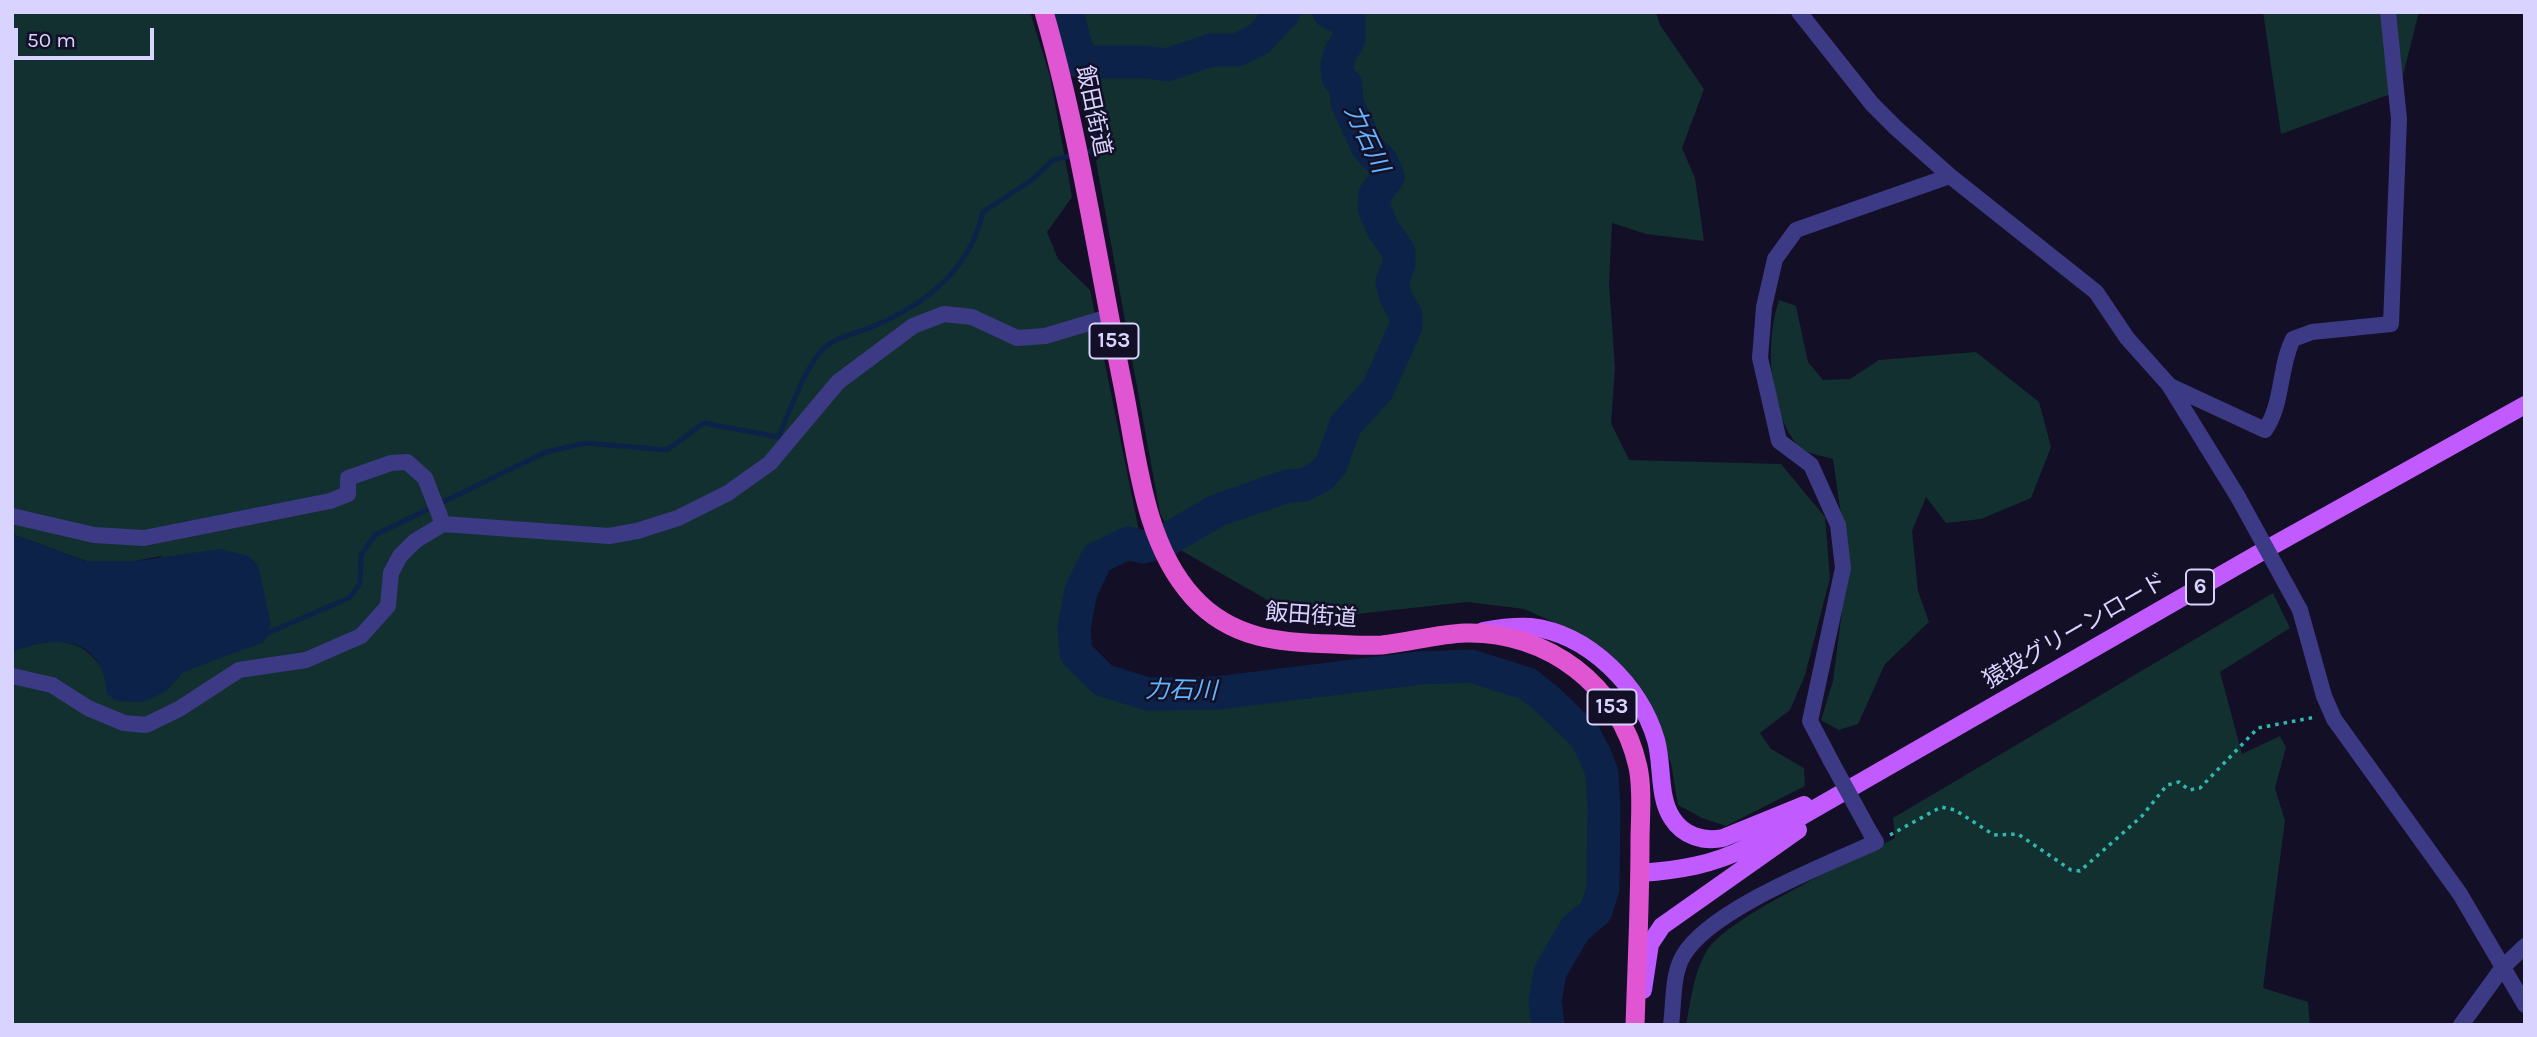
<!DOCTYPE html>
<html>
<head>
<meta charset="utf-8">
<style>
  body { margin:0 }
  #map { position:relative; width:2537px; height:1037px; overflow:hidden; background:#130f26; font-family:Karla,sans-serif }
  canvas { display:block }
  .frame { position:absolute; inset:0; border:14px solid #d9d4ff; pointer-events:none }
  .scale { position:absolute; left:14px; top:28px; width:140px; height:32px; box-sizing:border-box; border:4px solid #d9d4ff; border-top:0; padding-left:9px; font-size:21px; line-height:24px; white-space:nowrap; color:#d9d4ff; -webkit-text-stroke:5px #130f26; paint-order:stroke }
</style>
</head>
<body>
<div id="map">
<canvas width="2537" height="1037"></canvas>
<div class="frame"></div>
<div class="scale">50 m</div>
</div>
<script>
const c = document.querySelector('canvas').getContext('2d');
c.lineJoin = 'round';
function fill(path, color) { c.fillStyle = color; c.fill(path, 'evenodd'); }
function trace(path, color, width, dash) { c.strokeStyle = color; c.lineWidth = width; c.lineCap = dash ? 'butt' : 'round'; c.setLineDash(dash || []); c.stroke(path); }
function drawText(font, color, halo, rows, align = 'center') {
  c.font = font + ' Karla,"Noto Sans JP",sans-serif'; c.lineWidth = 5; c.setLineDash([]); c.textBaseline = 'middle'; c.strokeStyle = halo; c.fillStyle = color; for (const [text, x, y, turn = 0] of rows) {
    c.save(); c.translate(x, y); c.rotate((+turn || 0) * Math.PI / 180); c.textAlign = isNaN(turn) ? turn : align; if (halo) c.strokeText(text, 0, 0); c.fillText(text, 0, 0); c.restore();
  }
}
fill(new Path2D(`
  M12,12H1030L1050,76L1072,197L1047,232L1058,259L1090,290L1139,531L1099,552L1087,565L1064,629L1074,661L1098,685L1136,702H1212L1404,681L1438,673L1489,675L1518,687L1546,707L1581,751L1594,773L1601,805L1602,855L1592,896L1544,957L1535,1017L1538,1025H12V652C49,637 84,634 105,674L165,692L183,672L161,556L135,561H86L12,534Z
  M1078,12H1656L1660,25L1704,89L1682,148L1695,178L1704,241L1646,234L1612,223L1609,283L1615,368L1611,423L1629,460L1781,464L1825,517L1830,578L1805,675L1790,710L1760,733L1771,749L1804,768L1805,786L1726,826L1702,818L1678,805L1671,763L1652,716L1576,632L1524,609L1467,602L1338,616L1269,601L1177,548L1160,513L1096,161L1106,149L1096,73L1105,61L1082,30Z
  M2263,12H2419L2399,91L2281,134Z
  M1779,300L1796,306L1808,362L1823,380L1850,379L1879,360L1976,352L2039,402L2051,447L2031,498L1981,519L1946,523L1926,497L1912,531L1918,591L1929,622L1885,664L1858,724L1839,730L1821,720L1833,681L1848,564L1833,459C1823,456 1804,453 1798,446C1768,411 1765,341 1779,300Z
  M2273,593L2290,628L2220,672L2242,754L2280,736L2286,747L2275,788L2285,821L2263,988L2308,1002L2310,1025H1686C1691,1000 1693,975 1706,952C1726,917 1854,860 1895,838L1893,818Z`), '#12302f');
fill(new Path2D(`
  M12,534L86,561H135L221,549L249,556L258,565L271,625L264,642L183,672L165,692L143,702L117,701L107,694C103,636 56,634 12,652Z`), '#0c2248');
trace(new Path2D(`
  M1080,62L1097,150L1083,153
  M263,635L349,598L360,584L361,555L375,535L546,452L586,443L667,450L704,423L778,437C790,412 807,359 829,344C842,336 860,332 874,326C927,303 969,271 983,212L1033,179L1053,160L1074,155`), '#0c2248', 5);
trace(new Path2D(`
  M1067,12L1080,62H1146L1167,65L1211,50H1237L1258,40L1284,12
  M1329,12L1349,22V40L1340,53L1337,66L1338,77L1346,85L1347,103L1368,148L1382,162L1388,177L1375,194L1374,208L1383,229L1399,252V264L1392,282L1396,298L1406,315V326L1378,389L1345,426L1331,465L1321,476L1304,485L1287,486L1216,511L1165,541L1143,547L1128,543L1097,558L1081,591L1074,629L1076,653L1103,680L1148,694L1217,693L1419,668L1471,666L1528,684L1549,701L1585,736L1595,755L1602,773L1604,806L1603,889L1596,911L1575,929L1550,972L1545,1001L1548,1025`), '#0c2248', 33);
trace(new Path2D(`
  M1890,835L1941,807L1955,810L1994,835L2018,834L2071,870L2080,871L2142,816L2167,785L2179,782L2189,790L2200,788L2258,728L2316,717`), '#2fb8b0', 3.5, [3.5, 5]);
trace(new Path2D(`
  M1799,12L1872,104L1896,128L1950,176L2096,292L2127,338L2169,385L2238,497
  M2170,386L2265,430C2283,405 2279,367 2293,339L2312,332L2391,324L2399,119L2388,12
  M12,516L94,535L144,538L330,501L348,494V478L391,463L407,462L425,478L443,524
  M2300,610L2324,696L2334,719L2460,894L2525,1005
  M12,676L52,685L88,708L124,723L146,725L179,709L239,670L306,660L361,636L388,606L391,573L400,556L415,541L443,524L609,536L637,531L678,518L728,493L770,463L838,382L913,326L944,314L972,317L1017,338L1045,336L1109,317
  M1831,761L1810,721L1843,568L1838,525L1811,465L1779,441L1760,358L1764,307L1775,259L1796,230L1950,176
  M1671,1025C1674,1003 1672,975 1683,956C1710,909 1826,865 1876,842L1871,834
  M2461,1025L2503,967L2525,946`), '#3d3a85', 16);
trace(new Path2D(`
  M1483,631C1499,628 1516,626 1531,627C1589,634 1640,686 1656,740C1663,765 1658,797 1672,818C1683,836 1704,842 1723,838L1804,805
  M1640,873C1680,870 1712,865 1748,847L2256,555L2525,405
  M1643,990L1650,944L1662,926L1798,830`), '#c25bff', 18);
trace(new Path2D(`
  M1044,12C1079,133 1097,258 1122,381C1137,452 1142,541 1193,597C1231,639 1280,643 1333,644C1349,645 1366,646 1382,645C1410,642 1438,634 1465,633C1548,631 1620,686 1638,767C1643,791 1640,819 1640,843C1640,904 1637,964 1635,1025`), '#e055d1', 19);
trace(new Path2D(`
  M2238,497L2300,610
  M1831,761L1871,834`), '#3d3a85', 16);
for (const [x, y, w] of [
  [1114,341,49],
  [2200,587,28],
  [1612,707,49]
]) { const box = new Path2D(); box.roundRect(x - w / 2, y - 17.5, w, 35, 5); c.fillStyle = '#130f26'; c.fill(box); trace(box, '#d9d4ff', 2); }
drawText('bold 21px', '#d9d4ff', null, [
  ["153",1114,341],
  ["6",2200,587],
  ["153",1612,707]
]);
drawText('23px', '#d9d4ff', '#130f26', [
  ["飯田街道",1093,111,78],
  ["飯田街道",1311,616,4],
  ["猿投グリーンロード",2075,631,-30]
]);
drawText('italic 24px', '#62b6ff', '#130f26', [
  ["力石川",1366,139,65],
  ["力石川",1181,691,1]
]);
</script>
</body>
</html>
